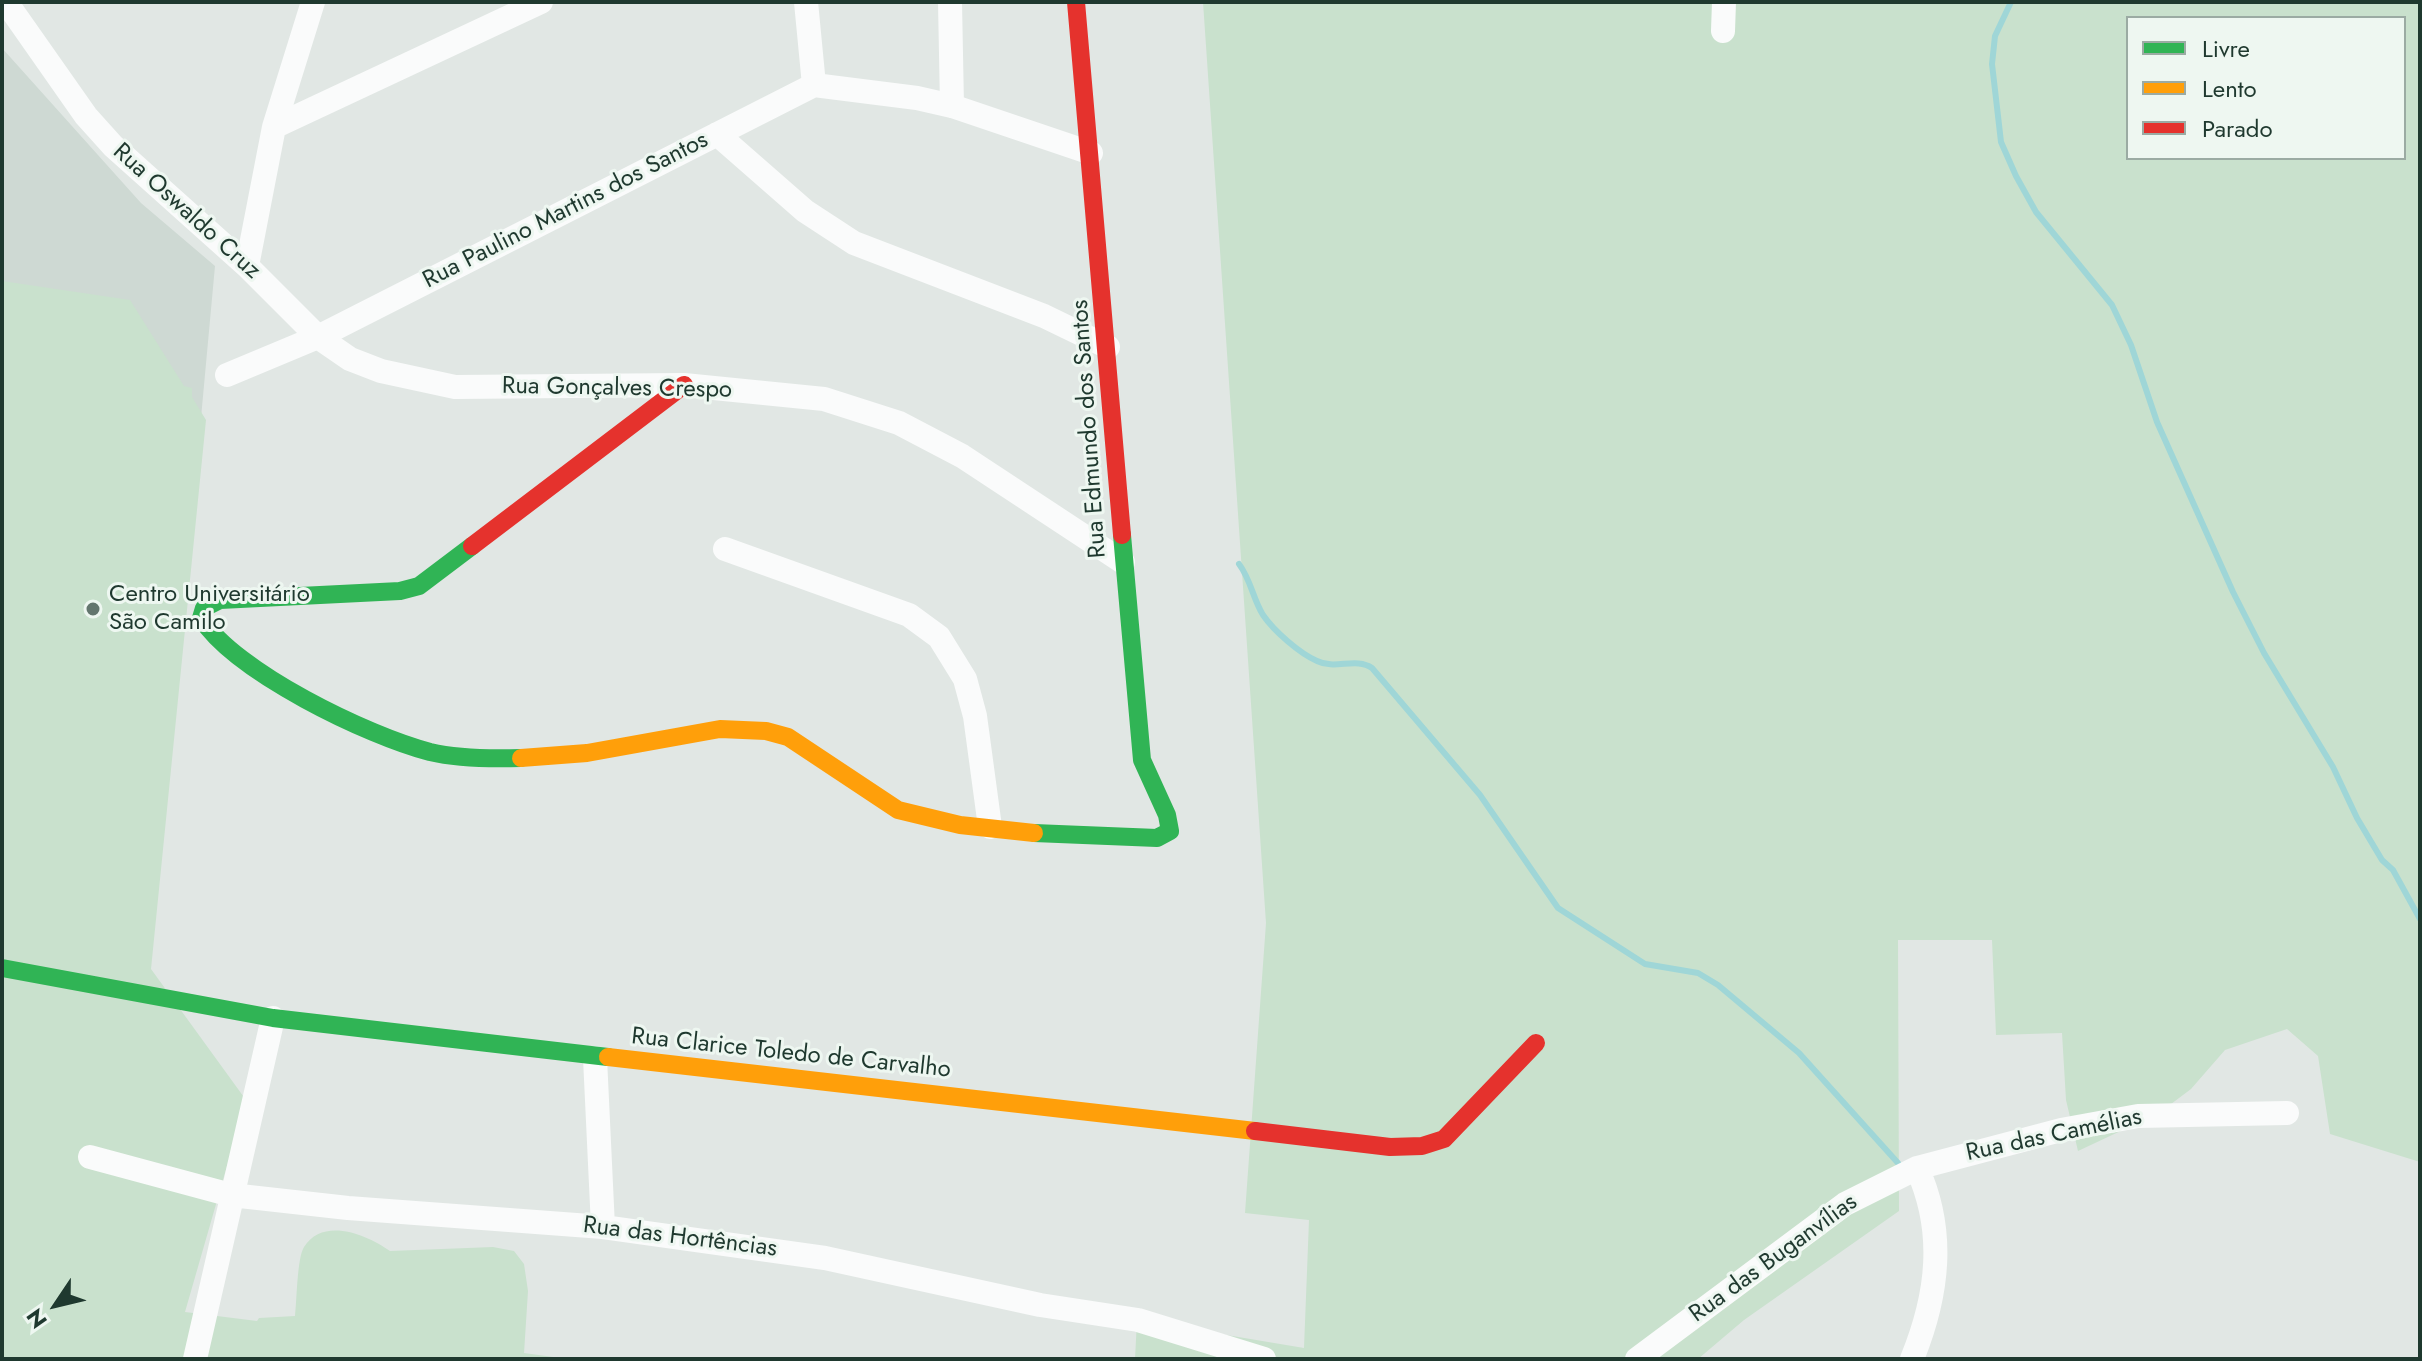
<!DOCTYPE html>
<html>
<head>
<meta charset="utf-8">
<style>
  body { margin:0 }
  #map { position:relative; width:2422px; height:1361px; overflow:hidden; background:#e1e7e4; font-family:Jost,sans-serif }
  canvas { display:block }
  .frame { position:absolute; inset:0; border:4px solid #1f392f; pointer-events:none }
  .legend { position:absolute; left:2126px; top:16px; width:280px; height:144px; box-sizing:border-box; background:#eef7f1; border:2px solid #9baba3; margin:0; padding:10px 14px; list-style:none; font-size:24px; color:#1f392f }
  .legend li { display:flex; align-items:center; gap:16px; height:40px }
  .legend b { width:40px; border:2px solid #9baba3 }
  .north { position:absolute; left:16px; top:1265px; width:80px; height:80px; -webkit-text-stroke:6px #eef7f1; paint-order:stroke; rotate:235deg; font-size:22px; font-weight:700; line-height:32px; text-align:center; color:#1f392f }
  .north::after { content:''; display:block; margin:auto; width:28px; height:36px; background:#1f392f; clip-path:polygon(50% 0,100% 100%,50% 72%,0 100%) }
</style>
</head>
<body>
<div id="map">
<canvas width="2422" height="1361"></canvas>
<div class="frame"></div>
<ul class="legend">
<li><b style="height:10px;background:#30b455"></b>Livre</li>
<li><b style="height:10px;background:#ff9f0a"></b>Lento</li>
<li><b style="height:10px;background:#e5322d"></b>Parado</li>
</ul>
<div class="north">N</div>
</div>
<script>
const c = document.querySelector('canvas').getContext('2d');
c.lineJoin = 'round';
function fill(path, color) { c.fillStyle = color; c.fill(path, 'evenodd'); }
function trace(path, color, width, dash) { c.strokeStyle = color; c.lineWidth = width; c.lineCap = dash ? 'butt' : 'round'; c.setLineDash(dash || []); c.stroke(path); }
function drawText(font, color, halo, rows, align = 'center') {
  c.font = font + ' Jost,sans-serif'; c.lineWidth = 6; c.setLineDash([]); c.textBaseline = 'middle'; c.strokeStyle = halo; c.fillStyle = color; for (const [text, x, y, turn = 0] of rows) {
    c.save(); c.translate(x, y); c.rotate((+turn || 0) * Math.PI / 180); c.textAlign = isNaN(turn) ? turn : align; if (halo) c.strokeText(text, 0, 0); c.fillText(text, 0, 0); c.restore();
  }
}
fill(new Path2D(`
  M2,48L141,203L215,266L149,982L2,951Z`), '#ced9d3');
fill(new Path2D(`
  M1203,2H2420V1162L2330,1134L2318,1056L2287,1029L2225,1050L2191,1089L2159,1113L2078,1151L2066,1100L2062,1033L1996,1035L1992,940H1898L1899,1211L1744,1320L1698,1359H1135L1137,1320L1304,1348L1309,1220L1245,1213L1266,923ZM2128,18H2404V158H2128Z
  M2,281L130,300L184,386L192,388V397L206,420L151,969L246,1100L185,1312L257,1321L259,1318L295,1316C297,1300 297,1258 304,1247C323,1216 368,1235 390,1251L493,1247L514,1251L524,1264L528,1291L524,1353L568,1359H2Z`), '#c9e1cd');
trace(new Path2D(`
  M2011,2L1995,36L1992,64L2001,142L2016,176L2036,212L2112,305L2131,345L2157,422L2233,592L2264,653L2333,767L2357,818L2382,860L2393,870L2420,919
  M1239,564C1251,580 1253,599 1263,615C1274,631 1299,653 1317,661C1335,670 1356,657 1372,668L1480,795L1558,908L1645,964L1698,973L1718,985L1799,1053L1898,1163`), '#9fd6d7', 6);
trace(new Path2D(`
  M6,2L86,116L113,146L247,266L318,337L350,359L381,371L455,387L684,385L824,399L899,423L962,456L1123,562
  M806,2L814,85
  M950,2L952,106
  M1723,31L1724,2
  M814,85L917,98L952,106L1091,153
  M274,127L541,2
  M717,134L805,211L854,243L1044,316L1108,347
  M247,266L274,127L313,2
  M227,375L318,337L814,85
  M725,549L909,615L939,637L965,679L975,716L990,827
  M595,1058L603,1227
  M90,1157L231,1195L348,1208L603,1227L825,1258L1040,1305L1138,1320L1264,1359
  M195,1359L273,1018
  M1637,1359L1845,1204L1917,1168L2061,1130L2138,1116L2287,1113
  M1912,1359C1938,1295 1946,1232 1917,1168`), '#fafbfb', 24);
trace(new Path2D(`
  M472,546L419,586L400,591L220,600L204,608L201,618C235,672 368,736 430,752C460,759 491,759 521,758
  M1034,833L1157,838L1170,831L1167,815L1142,760L1122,535
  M2,968L273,1018L608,1057`), '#30b455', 18);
trace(new Path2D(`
  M521,758L587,753L720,729L766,731L788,737L898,810L960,825L1034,833
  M608,1057L1255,1131`), '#ff9f0a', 18);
trace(new Path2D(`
  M1076,2L1122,535
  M472,546L684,385
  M1255,1131L1390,1147L1422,1146L1444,1139L1536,1043`), '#e5322d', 18);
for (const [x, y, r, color] of [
  [93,609,8,"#63766e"]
]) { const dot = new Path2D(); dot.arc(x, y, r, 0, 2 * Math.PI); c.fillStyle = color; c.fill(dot); trace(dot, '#eef7f1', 3); }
drawText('24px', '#1f392f', '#eef7f1', [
  ["Rua Paulino Martins dos Santos",566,211,-27],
  ["Rua Oswaldo Cruz",186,212,42],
  ["Rua Gonçalves Crespo",617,389,1],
  ["Rua Edmundo dos Santos",1090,429,-94],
  ["Rua Clarice Toledo de Carvalho",791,1054,6],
  ["Rua das Camélias",2054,1136,-12],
  ["Rua das Hortências",680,1238,7],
  ["Rua das Buganvílias",1774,1259,-36]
]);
drawText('24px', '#1f392f', '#eef7f1', [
  ["Centro Universitário",109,595],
  ["São Camilo",109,623]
], 'left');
</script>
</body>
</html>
